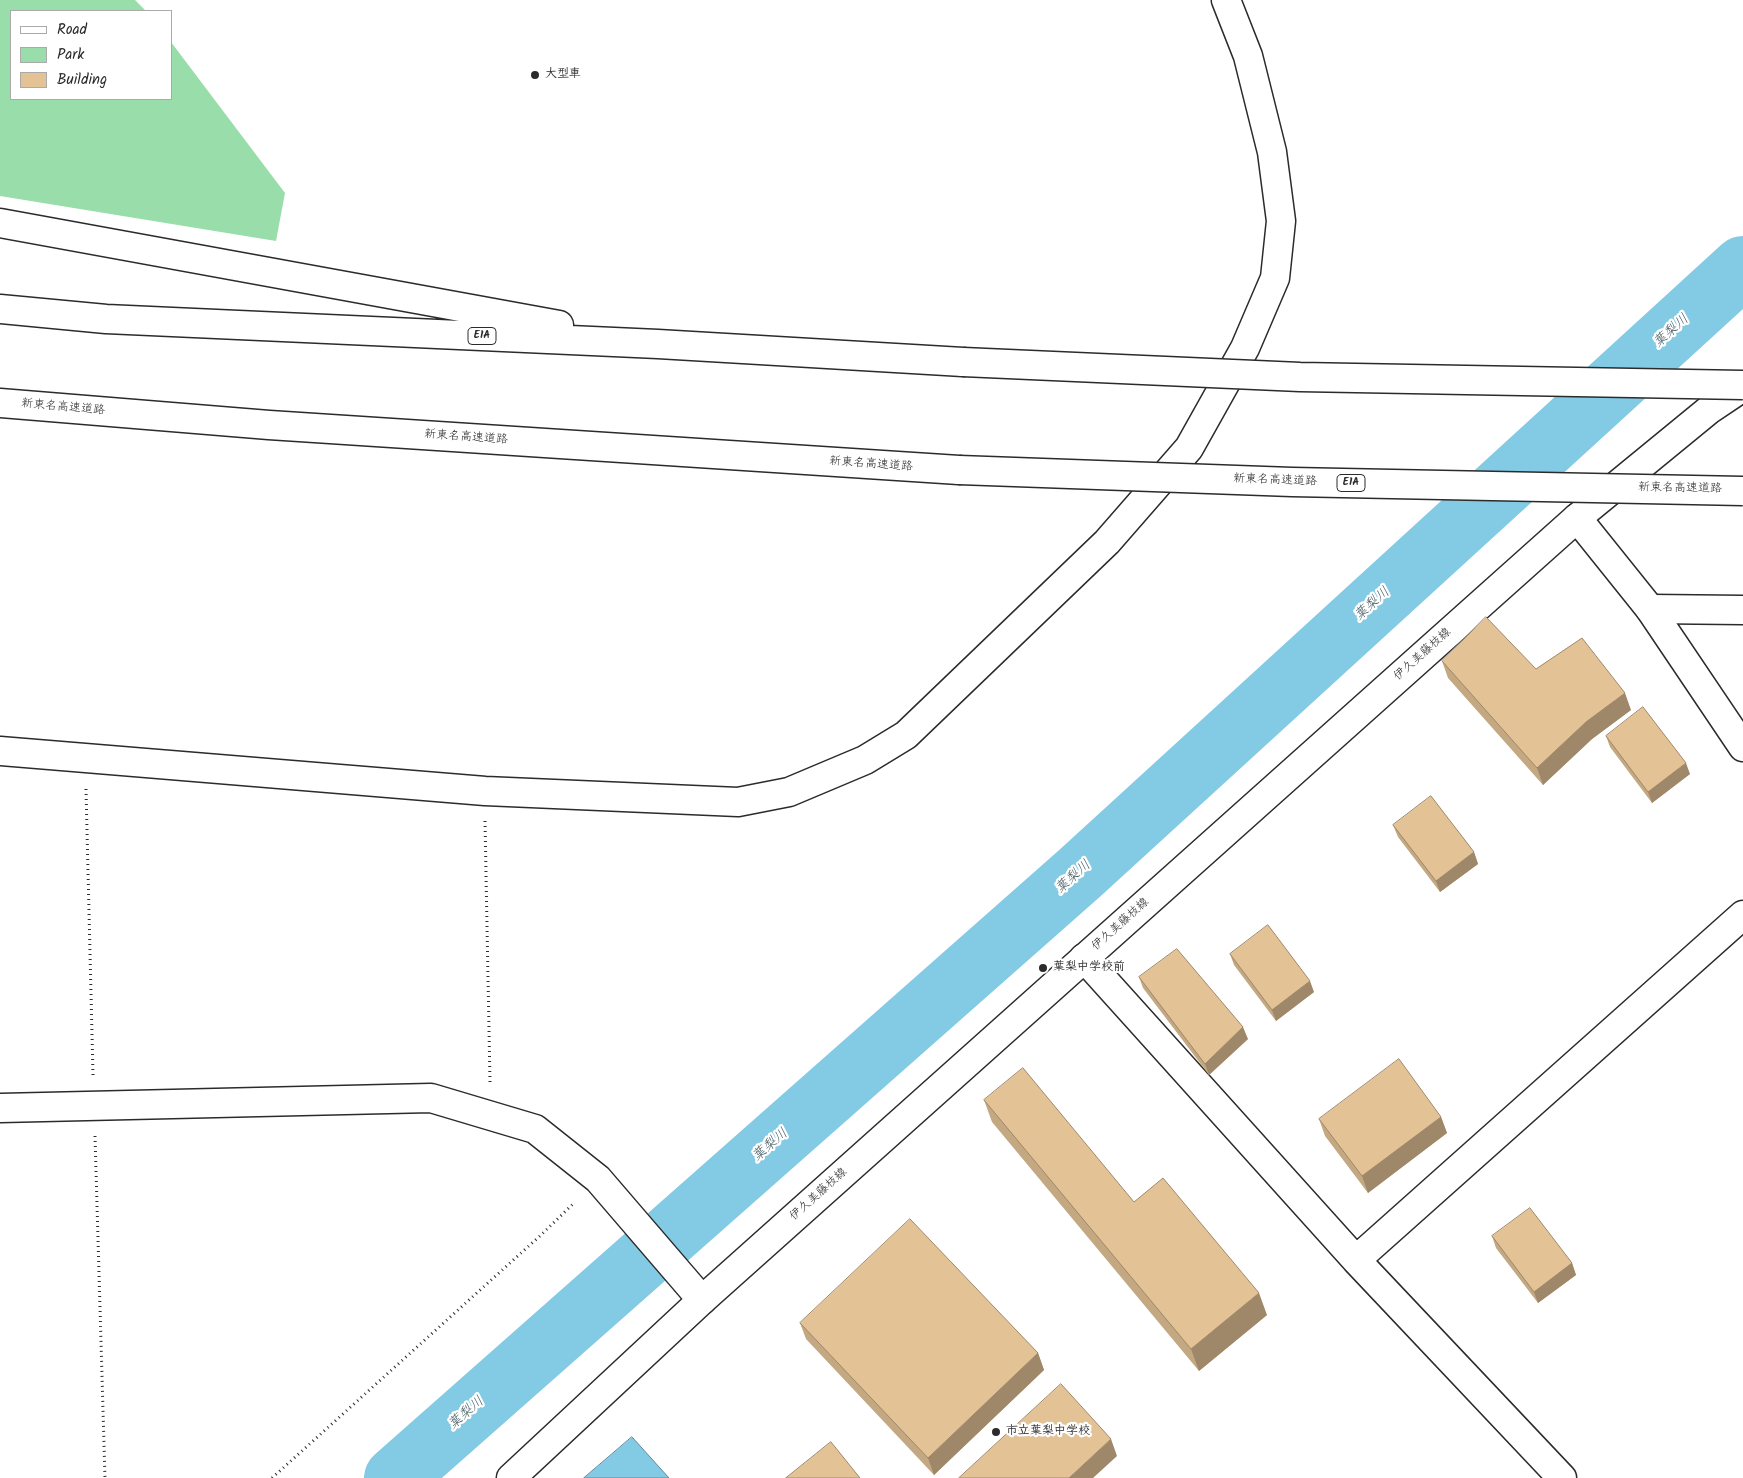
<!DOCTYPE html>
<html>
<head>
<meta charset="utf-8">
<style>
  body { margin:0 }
  #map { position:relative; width:1743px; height:1478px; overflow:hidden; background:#fff; font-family:Kalam,sans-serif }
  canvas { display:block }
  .legend { position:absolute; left:10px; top:10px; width:162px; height:90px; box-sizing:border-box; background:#fff; border:1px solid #aaa; margin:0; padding:6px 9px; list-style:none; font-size:15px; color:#2b2b2b }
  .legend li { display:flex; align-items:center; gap:10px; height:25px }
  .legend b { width:25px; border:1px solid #aaa }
</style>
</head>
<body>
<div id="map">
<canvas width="1743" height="1478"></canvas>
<ul class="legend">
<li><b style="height:6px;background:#fff"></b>Road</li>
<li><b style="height:14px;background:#99deaa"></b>Park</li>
<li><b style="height:14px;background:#e3c396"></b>Building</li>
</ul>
</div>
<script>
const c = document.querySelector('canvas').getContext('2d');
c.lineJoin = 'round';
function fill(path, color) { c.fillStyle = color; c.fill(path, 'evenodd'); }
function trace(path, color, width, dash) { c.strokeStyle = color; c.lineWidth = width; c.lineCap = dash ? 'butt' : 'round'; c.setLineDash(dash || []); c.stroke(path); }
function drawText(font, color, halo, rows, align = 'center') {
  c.font = font + ' Kalam,"Klee One",sans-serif'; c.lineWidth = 4.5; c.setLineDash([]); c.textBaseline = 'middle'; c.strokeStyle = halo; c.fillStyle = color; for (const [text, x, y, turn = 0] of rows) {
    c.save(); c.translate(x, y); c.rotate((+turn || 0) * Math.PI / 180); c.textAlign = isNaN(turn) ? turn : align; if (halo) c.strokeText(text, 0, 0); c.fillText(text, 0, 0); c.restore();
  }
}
fill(new Path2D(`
  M0,0H135L146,11H11V99H171V42L285,193L276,241L0,196Z`), '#99deaa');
const water = new Path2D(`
  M632,1437L669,1478H584Z`);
fill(water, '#83cae4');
trace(water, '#608a9a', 1);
trace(new Path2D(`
  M395,1478L1080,873L1743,267`), '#83cae4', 62);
const minor = new Path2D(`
  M1650,609L1743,610
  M0,751L485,791L738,802L789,792L865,760L906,735L1107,542L1189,448L1245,348L1275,278L1281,221L1272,152L1248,56L1226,0
  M1084,958L1356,1260L1562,1478
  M0,1108L431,1098L535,1129L598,1179L702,1300
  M1356,1260L1743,915`);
const tertiary = new Path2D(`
  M1577,518L1650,609L1743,747`);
const secondary = new Path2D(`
  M511,1478L702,1300L1577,518L1710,409L1743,387`);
const motorway = new Path2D(`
  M0,223L559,325
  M0,309L106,319L658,344L963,362
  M0,403L269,425L959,470`);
trace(minor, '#2b2b2b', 31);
trace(tertiary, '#2b2b2b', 31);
trace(secondary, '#2b2b2b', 31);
trace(motorway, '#2b2b2b', 31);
trace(new Path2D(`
  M86,789L93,1075
  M485,821L490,1082
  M95,1136L105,1478
  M272,1478L541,1235L575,1202`), '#2b2b2b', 3, [1, 4]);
trace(minor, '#fff', 28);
trace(tertiary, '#fff', 28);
trace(secondary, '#fff', 28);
trace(motorway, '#fff', 28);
const motorwayBridge = new Path2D(`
  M963,362L1300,377L1743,385
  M959,470L1292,482L1743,491`);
trace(motorwayBridge, '#2b2b2b', 31, []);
trace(motorwayBridge, '#fff', 28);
fill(new Path2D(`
  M1442,661L1536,669L1631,710L1592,739L1543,785L1448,678Z
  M1606,736L1690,774L1652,803L1610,747Z
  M1393,825L1474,852L1478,864L1440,892L1398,837Z
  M1230,954L1314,992L1276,1021L1234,965Z
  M1139,977L1248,1039L1209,1075L1143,988Z
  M984,1100L1134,1202L1267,1315L1199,1371L992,1122Z
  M1441,1117L1447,1133L1368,1193L1325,1136L1319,1119Z
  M1492,1236L1572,1263L1576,1275L1538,1303L1496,1248Z
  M800,1323L1038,1353L1044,1370L934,1475L806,1339Z`), '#c3a881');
fill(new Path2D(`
  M1625,693L1631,710L1592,739L1543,785L1537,768L1586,722Z
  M1686,763L1690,774L1652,803L1648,792Z
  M1474,852L1478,864L1440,892L1436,881Z
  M1310,981L1314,992L1276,1021L1272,1010Z
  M1243,1027L1248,1039L1209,1075L1205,1064Z
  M1441,1117L1447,1133L1368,1193L1362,1176Z
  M1572,1263L1576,1275L1538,1303L1534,1292Z
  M1259,1293L1267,1315L1199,1371L1191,1349Z
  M1038,1353L1044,1370L934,1475L928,1458Z
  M1111,1439L1117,1456L1093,1478H1069Z`), '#9f8869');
const building = new Path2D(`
  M1486,617L1536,669L1582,638L1625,693L1586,722L1537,768L1442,661Z
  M1643,707L1686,763L1648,792L1606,736Z
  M1431,796L1474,852L1436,881L1393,825Z
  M1268,925L1310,981L1272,1010L1230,954Z
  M1177,949L1243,1027L1205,1064L1139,977Z
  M1399,1059L1441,1117L1362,1176L1319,1119Z
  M1023,1068L1134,1202L1163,1178L1259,1293L1191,1349L984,1100Z
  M1530,1208L1572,1263L1534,1292L1492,1236Z
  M910,1219L1038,1353L928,1458L800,1323Z
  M1061,1384L1111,1439L1069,1478H959Z
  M831,1442L860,1478H786Z`);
fill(building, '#e3c396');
trace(building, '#9f8869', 1);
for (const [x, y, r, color] of [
  [535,75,5,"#2b2b2b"],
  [1043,968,5,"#2b2b2b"],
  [996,1432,5,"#2b2b2b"]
]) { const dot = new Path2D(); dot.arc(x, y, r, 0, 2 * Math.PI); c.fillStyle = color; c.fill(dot); trace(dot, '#fff', 2); }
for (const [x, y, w] of [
  [482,336,28],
  [1351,483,28]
]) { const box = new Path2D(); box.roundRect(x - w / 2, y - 8.5, w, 17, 4); c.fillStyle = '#fff'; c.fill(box); trace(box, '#2b2b2b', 1); }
drawText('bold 11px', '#2b2b2b', null, [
  ["E1A",482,336],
  ["E1A",1351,483]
]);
drawText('bold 12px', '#2b2b2b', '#fff', [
  ["大型車",545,75],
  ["葉梨中学校前",1053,968],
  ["市立葉梨中学校",1006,1432]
], 'left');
drawText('12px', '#2b2b2b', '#fff', [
  ["新東名高速道路",63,408,5],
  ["新東名高速道路",466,438,4],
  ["新東名高速道路",871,465,4],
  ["新東名高速道路",1275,481,2],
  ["新東名高速道路",1680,489,1],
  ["伊久美藤枝線",1423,655,-42],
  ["伊久美藤枝線",1121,925,-42],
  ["伊久美藤枝線",819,1195,-42]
]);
drawText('italic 14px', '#455b62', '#fff', [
  ["葉梨川",1672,332,-42],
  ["葉梨川",1373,605,-42],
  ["葉梨川",1074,878,-42],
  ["葉梨川",771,1146,-41],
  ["葉梨川",467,1414,-41]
]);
</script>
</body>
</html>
